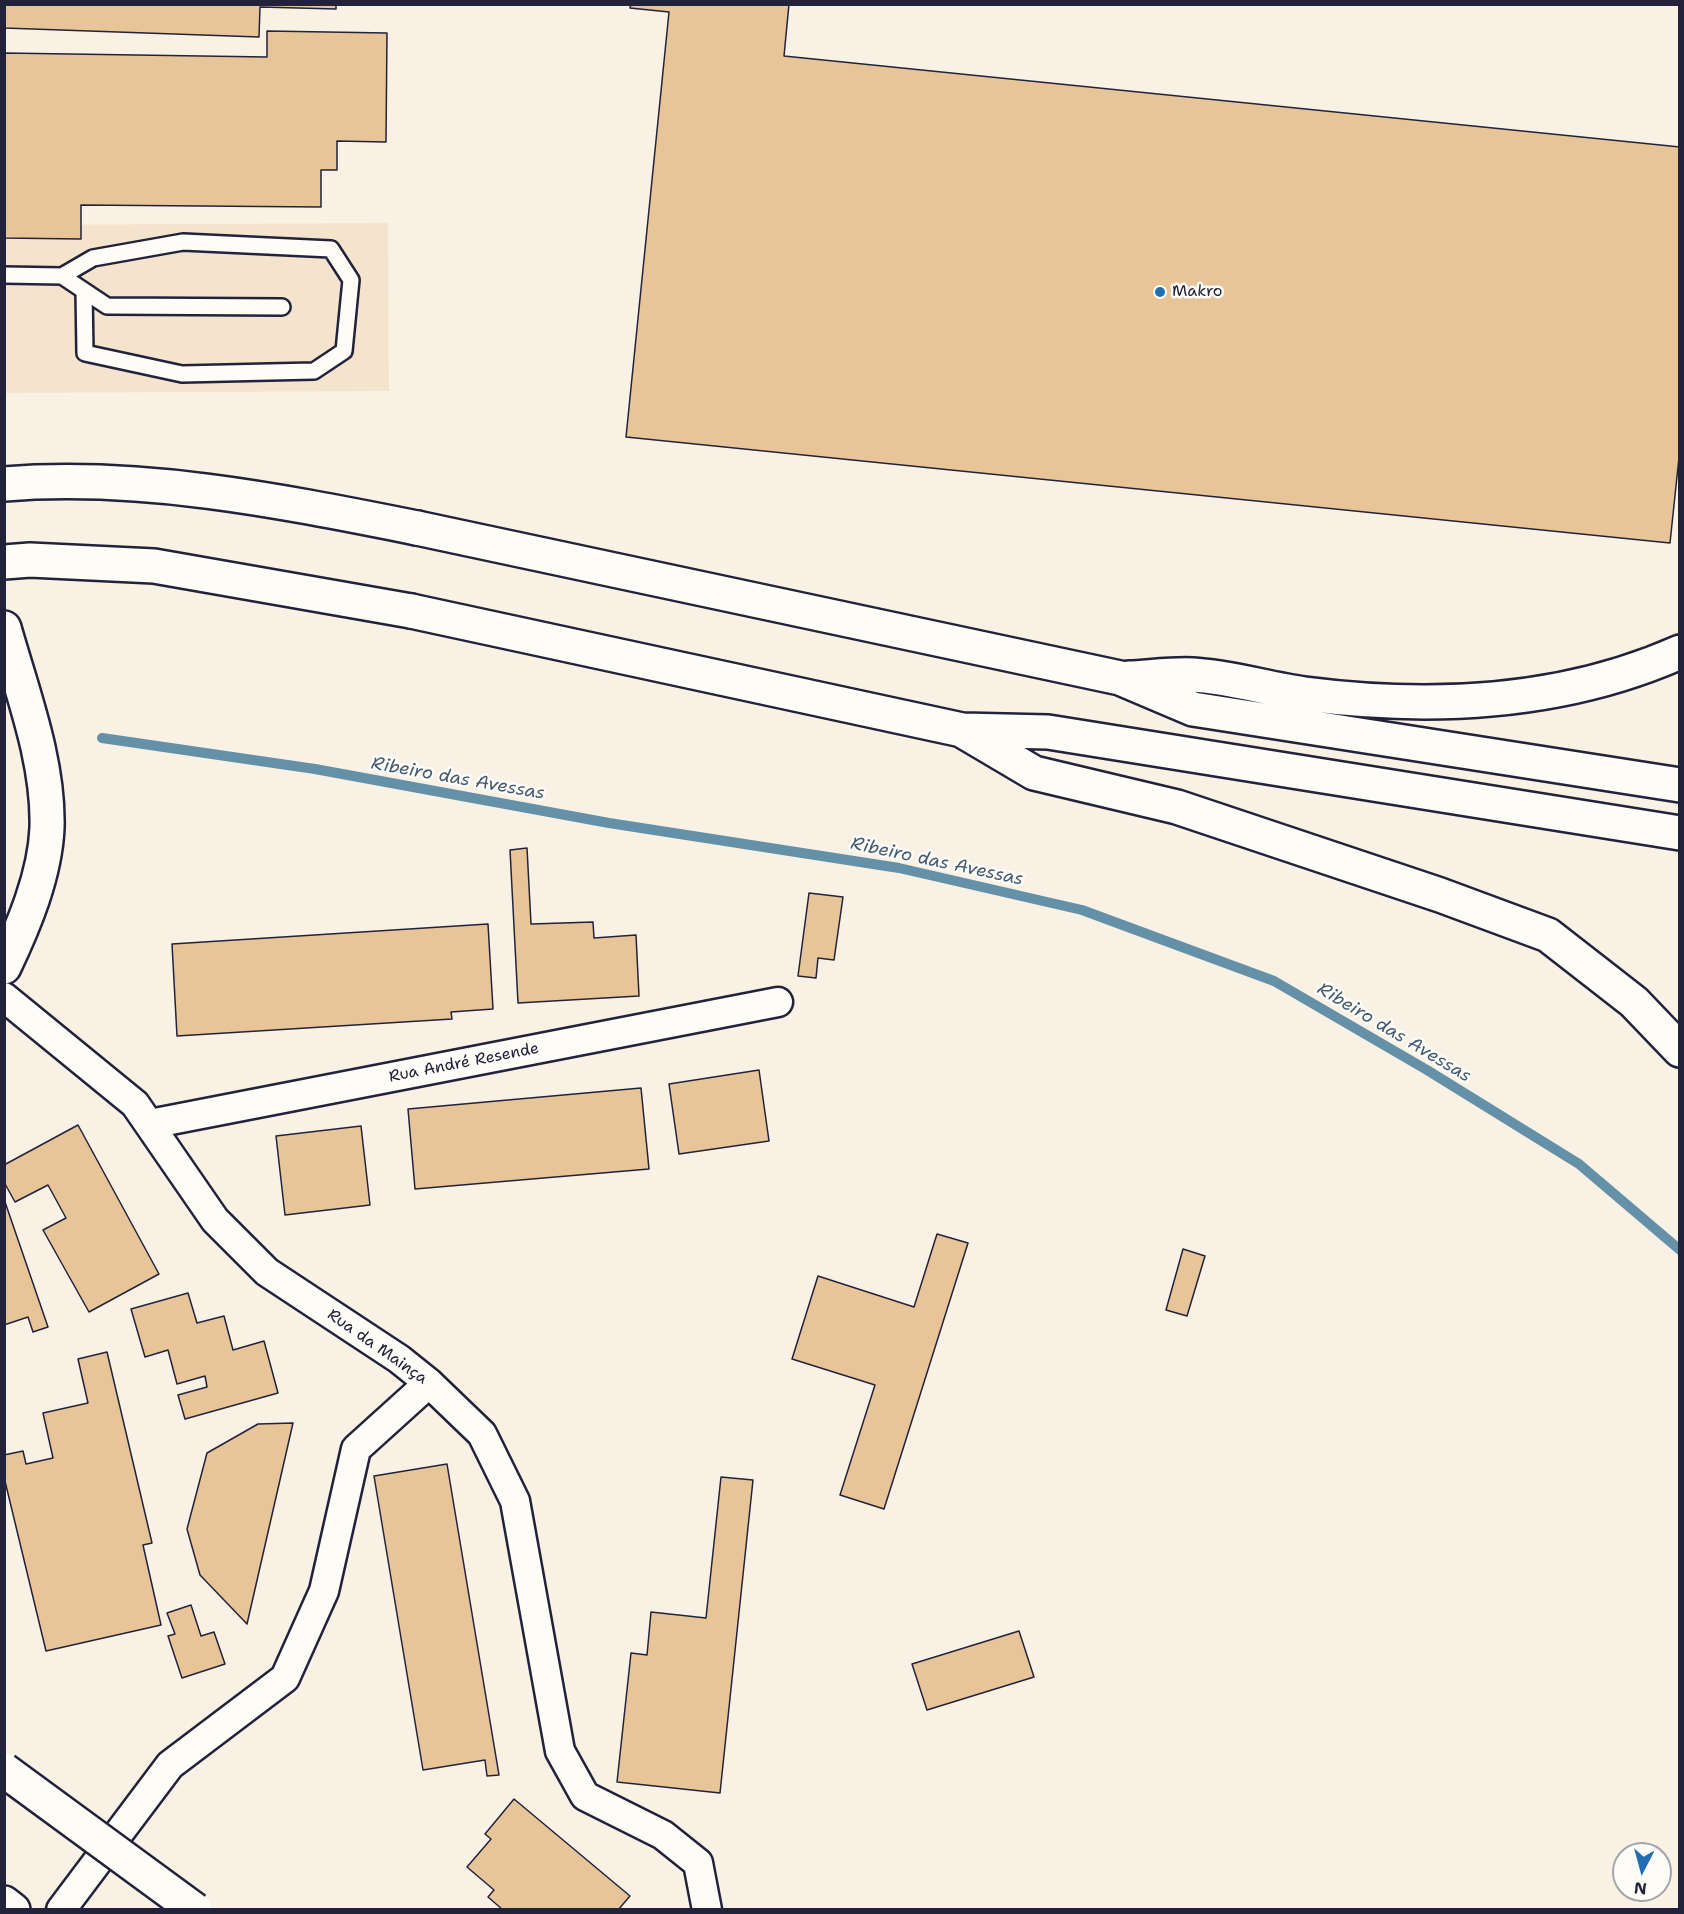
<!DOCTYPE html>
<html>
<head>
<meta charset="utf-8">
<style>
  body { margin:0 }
  #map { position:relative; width:1684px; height:1914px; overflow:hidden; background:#f9f1e4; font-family:"Shantell Sans",sans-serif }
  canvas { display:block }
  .frame { position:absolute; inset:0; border:6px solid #22223b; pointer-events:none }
  .north { position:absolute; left:1612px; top:1842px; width:60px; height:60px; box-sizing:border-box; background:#fdfcf7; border:2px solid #a5a5ac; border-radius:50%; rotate:186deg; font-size:16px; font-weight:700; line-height:24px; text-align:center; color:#22223b }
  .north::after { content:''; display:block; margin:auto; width:21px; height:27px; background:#1f6fb2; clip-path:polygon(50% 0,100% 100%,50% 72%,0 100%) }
</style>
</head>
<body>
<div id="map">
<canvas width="1684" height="1914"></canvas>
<div class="frame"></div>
<div class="north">N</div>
</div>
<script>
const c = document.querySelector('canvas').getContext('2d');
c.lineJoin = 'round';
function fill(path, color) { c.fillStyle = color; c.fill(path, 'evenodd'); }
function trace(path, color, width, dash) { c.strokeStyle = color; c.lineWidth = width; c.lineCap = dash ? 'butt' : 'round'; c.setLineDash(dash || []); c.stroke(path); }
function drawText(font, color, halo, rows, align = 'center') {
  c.font = font + ' "Shantell Sans",sans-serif'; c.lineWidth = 5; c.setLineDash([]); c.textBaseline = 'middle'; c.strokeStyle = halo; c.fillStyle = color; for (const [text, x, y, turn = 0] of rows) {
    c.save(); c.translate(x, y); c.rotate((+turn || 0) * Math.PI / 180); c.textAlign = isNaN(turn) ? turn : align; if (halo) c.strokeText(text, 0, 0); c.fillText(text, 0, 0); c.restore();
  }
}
fill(new Path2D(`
  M388,223L389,391L5,393L4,225Z`), '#f4e4cd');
trace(new Path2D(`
  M102,738L315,769L609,823L899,868L1082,910L1274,981L1427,1070L1579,1164L1680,1250`), '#6491a8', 10);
const building = new Path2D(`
  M4,4H336V9L260,7L259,37L4,28Z
  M631,4H789L784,56L1680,147V448L1670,543L626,437L669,12L630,8Z
  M267,31L387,33L386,142L337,141V170H321V207L81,205V239L4,238V53L267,57Z
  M527,848L531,924L593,922L594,938L636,935L639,996L518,1003L510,850Z
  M809,893L843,897L834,960L818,958L816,978L798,976Z
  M488,924L493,1009L451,1012L452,1019L177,1036L172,944Z
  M759,1070L769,1141L679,1154L669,1084Z
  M641,1088L649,1169L415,1189L408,1109Z
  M78,1125L159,1274L89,1312L43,1230L66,1218L48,1185L15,1202L4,1182V1165Z
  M361,1126L370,1205L285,1215L276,1136Z
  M4,1199L48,1327L33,1332L28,1317L4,1325Z
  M937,1234L968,1243L884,1509L840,1495L875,1385L792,1359L818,1276L914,1307Z
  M1183,1249L1205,1256L1187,1316L1166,1310Z
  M188,1293L197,1323L224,1316L233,1350L264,1341L278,1393L185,1419L178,1395L207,1387L205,1376L177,1384L168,1350L145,1357L131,1309Z
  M107,1352L152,1543L143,1545L161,1625L46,1651L4,1477V1455L23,1451L26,1464L53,1458L43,1413L88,1403L78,1359Z
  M293,1423L247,1624L200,1575L187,1529L207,1453L258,1424Z
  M447,1464L499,1775L487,1776L485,1760L423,1770L374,1476Z
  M721,1477L753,1480L720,1793L617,1782L631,1653L647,1655L651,1612L706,1618Z
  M191,1605L201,1636L214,1632L225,1664L182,1678L168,1636L175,1634L167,1613Z
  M1019,1631L1034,1677L927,1710L912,1664Z
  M514,1799L630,1896L618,1910H503L488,1897L494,1890L467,1867L491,1839L485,1834Z`);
fill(building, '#e7c598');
trace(building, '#22223b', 1.5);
const service = new Path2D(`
  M4,275L62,276L107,306L282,307
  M62,276L93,258L183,242L331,249L351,280L344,351L314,371L182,374L85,353L84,291`);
const minor = new Path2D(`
  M4,997L135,1104L215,1220L267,1272L399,1359L429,1383L482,1434L515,1501L560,1751L585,1796L663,1835L698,1863L707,1910
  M150,1124L778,1002
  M61,1910L170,1765L285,1678L324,1591L356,1449L429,1383`);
const tertiary = new Path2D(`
  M4,628C22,692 49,761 47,828C45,875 24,925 4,967`);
const trunk = new Path2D(`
  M417,528L1120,678L1193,709L1680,785
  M411,611L962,730L1048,732L1680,833
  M1129,678C1150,677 1172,674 1193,675C1230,677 1268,689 1305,694C1430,710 1563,704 1680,652
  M963,731L1034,773L1177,807L1440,895L1548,935L1634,1002L1680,1050`);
const motorway = new Path2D(`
  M4,484C143,473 281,501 417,528
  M4,562L30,560L154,566L411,611
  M4,1903L13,1910`);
trace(service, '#22223b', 20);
trace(minor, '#22223b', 33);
trace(tertiary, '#22223b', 38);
trace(trunk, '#22223b', 38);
trace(motorway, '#22223b', 38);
trace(service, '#fdfcf7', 15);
trace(minor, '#fdfcf7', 28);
trace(tertiary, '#fdfcf7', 33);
trace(trunk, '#fdfcf7', 33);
trace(motorway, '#fdfcf7', 33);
const motorwayBridge = new Path2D(`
  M4,1770L195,1910`);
trace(motorwayBridge, '#22223b', 38, []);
trace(motorwayBridge, '#fdfcf7', 33);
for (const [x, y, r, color] of [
  [1160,292,6,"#1f6fb2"]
]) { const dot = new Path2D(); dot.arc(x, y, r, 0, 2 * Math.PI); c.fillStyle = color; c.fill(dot); trace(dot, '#fdfcf7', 2); }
drawText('16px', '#22223b', '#fdfcf7', [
  ["Makro",1172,292]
], 'left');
drawText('16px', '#22223b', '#fdfcf7', [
  ["Rua André Resende",464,1063,-11],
  ["Rua da Mainça",377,1347,35]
]);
drawText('italic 18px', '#435a72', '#fdfcf7', [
  ["Ribeiro das Avessas",458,779,10],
  ["Ribeiro das Avessas",937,862,12],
  ["Ribeiro das Avessas",1394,1033,31]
]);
</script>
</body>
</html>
